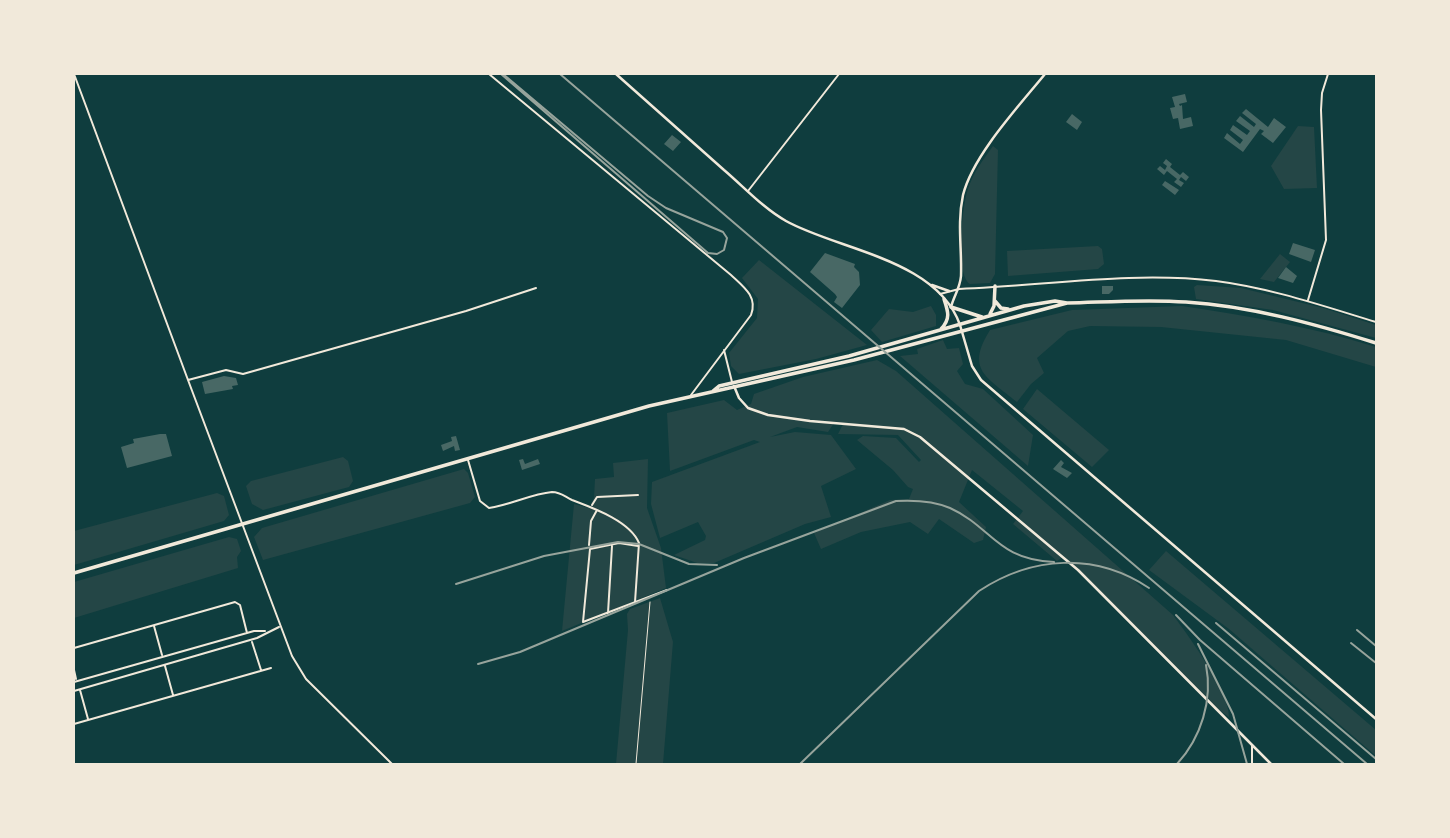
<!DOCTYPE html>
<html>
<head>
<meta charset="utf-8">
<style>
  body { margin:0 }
  #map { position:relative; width:1450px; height:838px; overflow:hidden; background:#0f3d3e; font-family:"DejaVu Sans",sans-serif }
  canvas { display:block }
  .frame { position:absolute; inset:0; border:75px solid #f1e9da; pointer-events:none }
</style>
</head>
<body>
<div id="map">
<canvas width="1450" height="838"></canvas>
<div class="frame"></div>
</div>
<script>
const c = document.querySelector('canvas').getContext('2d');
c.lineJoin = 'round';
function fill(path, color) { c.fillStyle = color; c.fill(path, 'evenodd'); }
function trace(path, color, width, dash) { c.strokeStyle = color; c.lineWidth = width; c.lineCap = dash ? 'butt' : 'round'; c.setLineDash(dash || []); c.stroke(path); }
fill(new Path2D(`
  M1298,126L1314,127L1317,188L1284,189L1271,166Z
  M993,146L998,150L995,274L990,283L970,284C955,274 962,206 968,189C973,173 983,160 993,146Z
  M1098,246L1102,249L1104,264L1098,269L1008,276L1007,251Z
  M1280,254L1290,262L1274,282L1260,279Z
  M759,260L867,345L816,359L739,374L731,366L729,353L757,318L758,299L742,278Z
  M1197,285L1241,288L1323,308L1376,325V338L1273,310L1196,299L1194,287Z
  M931,306L936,315V326L882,342L871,330L889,309L913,312Z
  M1182,306C1248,316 1313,327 1376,347V367L1286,340L1161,327L1090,326L1068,331L1037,358L1044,373L1031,384L1017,402C987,377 965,370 990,330L1072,310Z
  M943,340L947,349L959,348L963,364L957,371L965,384L983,389L1033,435L1028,466L900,356L918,354L917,349Z
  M877,360L896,371L1173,615C1188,635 1230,693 1229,717L1216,708L1078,570L1063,557L1057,561L1013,524L1023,511L972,470L959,502L986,527L983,540L974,543L939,519L928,534L910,522L861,532L821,549L814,533L890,500L909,499L913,489L908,487L893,470L857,440L863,436L896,438L919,462L921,460L898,435L838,434L843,424L834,423L828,432L797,427L770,437L795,432L831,435L856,469L821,486L831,517L805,524L714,563H697L674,555L705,540L706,536L698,522L660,538L651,504L652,482L760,442L754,440L670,471L667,413L724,400L737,410L751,404L754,394L803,377Z
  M1037,389L1109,450L1092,467L1023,409Z
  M343,457L348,461L353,481L349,487L263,510L252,504L246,486L251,481Z
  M648,459L647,508L661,548L666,588L562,631L574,504L589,508L594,498L595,479L614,477L613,463Z
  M464,469L468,473L475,497L470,503L263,560L254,537L262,528Z
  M217,493L224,496L229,515L224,521L74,565V531Z
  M229,537L237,539L241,551L237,557L238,568L74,618V582Z
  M1166,551L1376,730V756L1229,629L1149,570Z
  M660,598L673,642L663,764H616L628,630L627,614L630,609Z`), '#244646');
fill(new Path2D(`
  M1185,94L1187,102L1179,104L1180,106L1182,105L1183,119L1191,117L1193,126L1180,129L1178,118L1173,119L1170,108L1175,107L1172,97Z
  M1246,109L1268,127L1274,118L1286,127L1273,143L1261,134L1264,131L1260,129L1243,152L1224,138L1227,133L1240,144L1243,140L1230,130L1233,125L1247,135L1250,131L1236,121L1240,116L1254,127L1256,124L1242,113Z
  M1072,114L1082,122L1077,130L1066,122Z
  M672,135L681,142L673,151L664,144Z
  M1166,159L1172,164L1170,167L1180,175L1183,172L1189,177L1186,181L1181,177L1179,180L1184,183L1181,187L1174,182L1177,179L1167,171L1164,175L1157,169L1160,166L1165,170L1167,166L1163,163Z
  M1165,181L1179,190L1175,195L1162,185Z
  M1293,243L1315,250L1311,262L1289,254Z
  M825,253L855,264L854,267L859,272L860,285L842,308L834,302L837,297L835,294L810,272Z
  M1286,267L1297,276L1293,283L1278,278Z
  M1102,286H1113V290L1109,294H1102Z
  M224,376L236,378L238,385L232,386L233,389L205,394L202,382Z
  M160,434H166L172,456L127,468L121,447L134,443L133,439Z
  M456,436L460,450L455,451L454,446L443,451L441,445L452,441L451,437Z
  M523,459L525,464L538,459L540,464L522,470L519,460Z
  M1061,460L1064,463L1061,467L1072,473L1067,478L1053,469Z`), '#486865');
trace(new Path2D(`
  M636,764L650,602`), '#f1e9da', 1);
trace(new Path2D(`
  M74,74L188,380L226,370L243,374L466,311L536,288
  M1366,74H1376
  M188,380L292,656L306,679L392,764
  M468,460L480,501L489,508C510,505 531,494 552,492C561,492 565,497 572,500C593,508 630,521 639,543L635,602
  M592,505L597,497L638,495
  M589,545L591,521L597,510
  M638,546L619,543L590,549L583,622L667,590
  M608,613L612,546
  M154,626L162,655
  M252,642L261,670
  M74,648L235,602L240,605L247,633
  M165,666L173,695
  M74,670L76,679
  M74,682L254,631H265
  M80,690L88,719
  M74,691L257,638L279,627
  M74,724L271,668
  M1252,745V764`), '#f1e9da', 2);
trace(new Path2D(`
  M489,74L731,275C744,287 758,297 751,315L691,395
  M748,191L839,74
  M940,294L959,289C1044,286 1130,271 1216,281C1271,288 1323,306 1376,322
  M1308,300L1326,240L1321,110L1322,93L1328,74
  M724,350L732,382`), '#f1e9da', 2);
trace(new Path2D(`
  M616,74C652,106 688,138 724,170C744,187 763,208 786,221C838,250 937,259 960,325
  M932,285L949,291
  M951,307C954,296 960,288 961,276C962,249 957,223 963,195C973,155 1019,106 1045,74
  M734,386L739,398L748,408L768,415L810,421L904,429L920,437L1078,570L1271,764`), '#f1e9da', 2.5);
trace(new Path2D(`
  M960,325L972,366L981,380L1376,719`), '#f1e9da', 2.5);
trace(new Path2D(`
  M995,301L1001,308L1008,309
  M951,307L982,317
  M990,314L994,306L995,286
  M941,329C951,319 948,311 944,299
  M713,391L719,386L849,356L1024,306L1055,301L1067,303C1107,302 1147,299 1186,302C1250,306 1315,324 1376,343
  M74,573L649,406L854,360L1067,303`), '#f1e9da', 3.5);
trace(new Path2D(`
  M501,74L708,253L717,254L724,250L727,238L723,232L666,208L648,196L503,74`), '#97a49c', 2);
trace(new Path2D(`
  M560,74L1367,764
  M456,584L544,556L618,542L639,544L689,564L717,565
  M1176,615L1200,640L1344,764
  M1216,623L1376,759
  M1357,630L1376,646
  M1351,643L1376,663
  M1198,644L1233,714L1247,764
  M478,664L520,652L744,558L896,501C914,500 934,501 950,508C992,527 997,560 1054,562
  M800,764L979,591C1032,556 1095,552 1149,588
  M1177,764C1201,738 1213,700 1206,665`), '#97a49c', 2);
</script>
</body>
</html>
